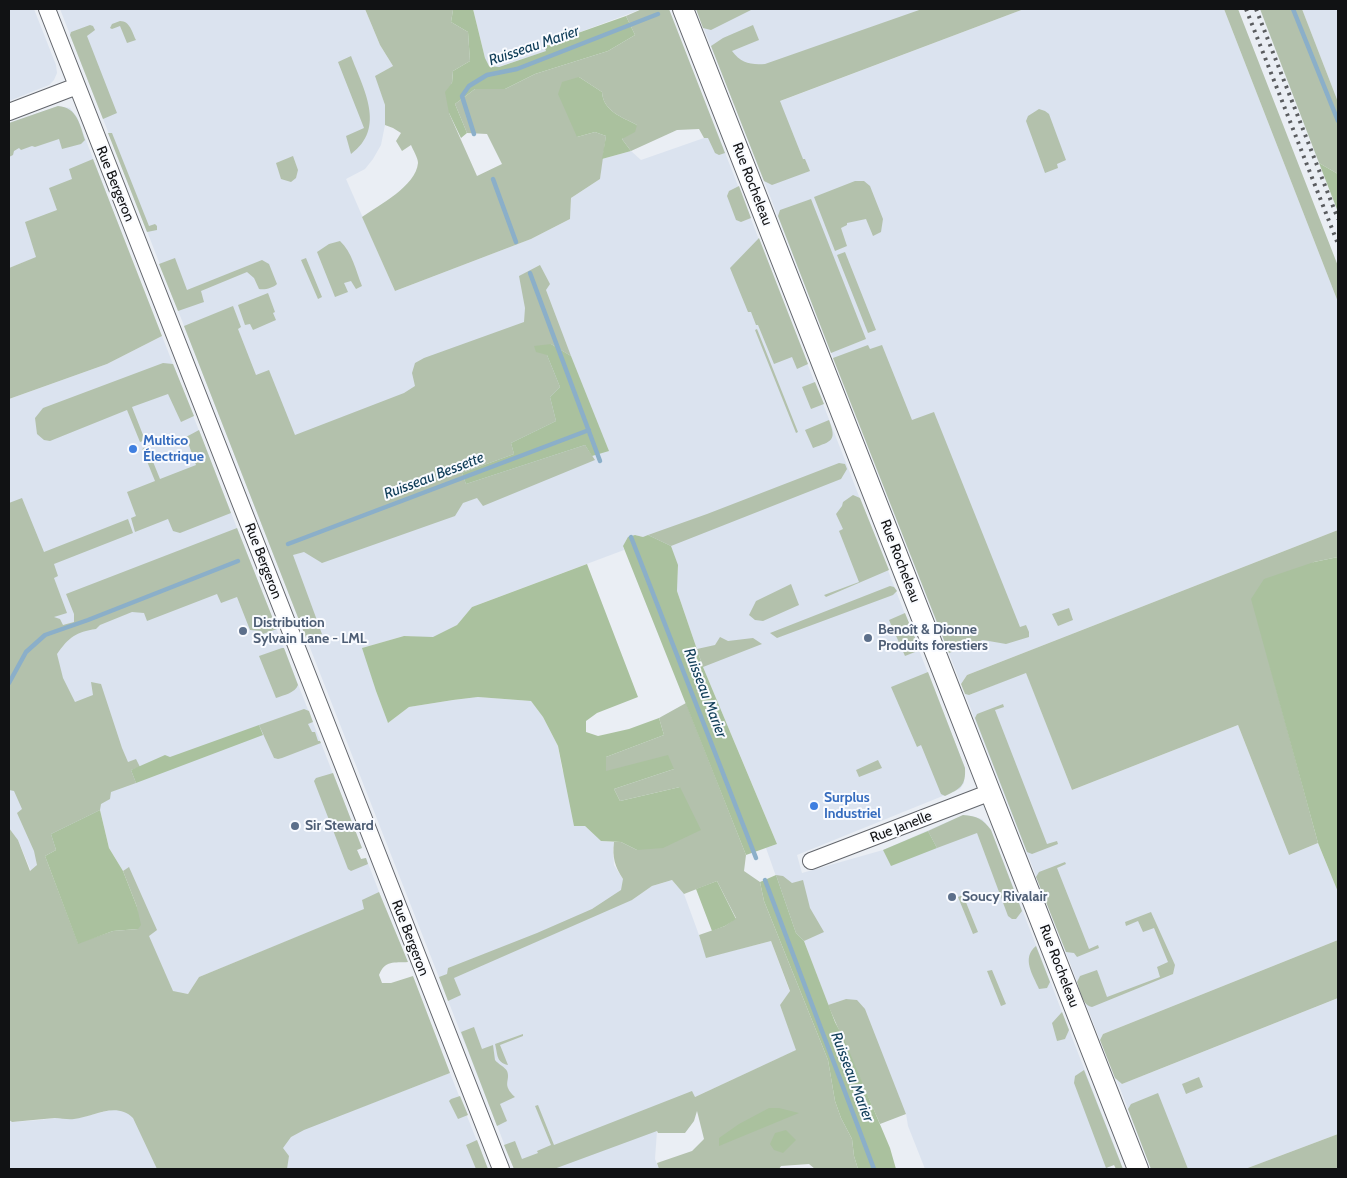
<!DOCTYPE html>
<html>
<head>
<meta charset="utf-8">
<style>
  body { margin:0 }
  #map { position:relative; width:1347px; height:1178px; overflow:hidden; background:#eaeef4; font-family:Cabin,sans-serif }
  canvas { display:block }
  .frame { position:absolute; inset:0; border:10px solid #111214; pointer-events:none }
</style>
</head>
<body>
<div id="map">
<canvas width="1347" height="1178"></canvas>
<div class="frame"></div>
</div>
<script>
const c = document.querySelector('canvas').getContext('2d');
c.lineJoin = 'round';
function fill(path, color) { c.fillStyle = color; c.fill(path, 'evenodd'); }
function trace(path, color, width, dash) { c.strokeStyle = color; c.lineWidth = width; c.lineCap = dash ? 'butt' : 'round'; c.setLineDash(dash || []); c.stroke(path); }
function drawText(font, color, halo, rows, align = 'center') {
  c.font = font + ' Cabin,sans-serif'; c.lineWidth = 4; c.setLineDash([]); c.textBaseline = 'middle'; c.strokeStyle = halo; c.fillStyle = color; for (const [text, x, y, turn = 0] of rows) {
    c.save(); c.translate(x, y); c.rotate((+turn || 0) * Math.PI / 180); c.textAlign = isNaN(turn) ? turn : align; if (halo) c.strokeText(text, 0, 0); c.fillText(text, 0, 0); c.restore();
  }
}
fill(new Path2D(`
  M9,9H34L56,65L57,73L54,80L49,85L9,101Z
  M60,9H365L380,45L393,66L376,76L385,105V125L381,145L373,159L365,169L346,179L395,291L531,239L570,219L571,198L600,179L602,159L631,151L641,160L704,138L717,132L965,768L964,783L960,789L797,855L802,873L883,850L963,815L972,816L982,819L991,830L1121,1163L1103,1169H925L908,1126L906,1114L846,999L828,1005L804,941L796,933L766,848L777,844L703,667L677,591L678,565L643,537L635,535L623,546L624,550L472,607L457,625L433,638L404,636L363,648L376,691L388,723L409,707L453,700L478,697L531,701L543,717L558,746L562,769L585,826L601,841L614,842L613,850L614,865L623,879L632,900L652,886L672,880L684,894L707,957L771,941L790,992L780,1005L797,1050L695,1097L657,1131L655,1159L659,1169H514Z
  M473,9H642L545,45L547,51L498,67L489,66L485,58Z
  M696,9H992L734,104Z
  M1024,9H1224L1338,302V530L967,675L961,684L737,112L744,109L762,108Z
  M1302,9H1338V102L1317,48Z
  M58,106L70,108L77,117L122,234L96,235L9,268V123Z
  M162,336L362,848L357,850L361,859L366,858L383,902L199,977L188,994L173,992L148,936L129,868L123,871L109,848L100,810L45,856L48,863L31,871L18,840L9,828V399L107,364Z
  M1026,672L1072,790L1238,725L1289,855L1318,843L1338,892V940L1103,1034L1100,1040L965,694L969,695Z
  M1338,998V1134L1245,1169H1151L1116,1078L1122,1084Z
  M450,1073L488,1169H281L271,1144L304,1129Z
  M136,1104L162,1169H9V1120L12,1122L39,1120L56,1118L73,1119Z`), '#dbe3ef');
fill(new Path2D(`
  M365,9L453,10L451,22L468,32L470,61L453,71L449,113L477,176L502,164L487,134L467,133L455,104L475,89H505L535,74L608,51L635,35L626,16L642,9H669L725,153L719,155L715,153L708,138H704L699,129L677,130L631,151L622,139L637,125C622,117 603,111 602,92L579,77L577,137L595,132L606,136L600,179L571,198L570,219L531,239L395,291L362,217C379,205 416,186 418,163C418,158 413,150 411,145L402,151L396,141L401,133L393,128L385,125V105L375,76L393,66L380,45Z
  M696,9H753L711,30L703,28Z
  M922,9H1024L780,101L803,159H805L810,171L772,185L764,181L711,46L723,38L753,25L759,40L732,51C741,63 750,65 765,64Z
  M1224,9H1238L1338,266V302Z
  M1260,9H1302L1338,102V174L1319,163Z
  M120,21C130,21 132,32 136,40L127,43L120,26L112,29L110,28L112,24Z
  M90,25L93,26L95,30L87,36L117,113L103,119L70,35L71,32Z
  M351,56C363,88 387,128 351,154L346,136L364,128L338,62Z
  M58,106C77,107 80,125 85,140L81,144L62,149L59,139L35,147L32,146L21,150L19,148L14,151L13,155L9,157V123Z
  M1039,109L1045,111L1049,114L1066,160L1057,164L1058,168L1045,173L1026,121L1028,116Z
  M108,133H112L149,226L155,224L157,226V230L147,232Z
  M293,156L298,170L296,178L291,182L281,179L276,163Z
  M93,159L162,336L107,364L9,399V268L36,257L25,222L57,210L49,188L72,179L69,169Z
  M855,181H864L870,186L883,219L881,232L873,236L866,219L847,223V225L841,228L847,246L835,251L814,197Z
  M739,186L751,218L741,222L736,220L727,196L729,191Z
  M811,199L866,339L831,353L778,216L780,210Z
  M759,238L808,364L797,369L792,357L774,364L758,325H756L751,312H748L730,268Z
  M340,241C352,252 356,271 362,286L356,289L351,281L344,283L348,292L335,297L317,252L329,244Z
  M845,252L876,330L868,333L837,255Z
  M175,258L187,290L262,260L269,264L277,284C273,288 265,290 259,289L254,278L247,272L201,291L204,302L178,311L159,264Z
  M306,258L322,297L318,299L301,260Z
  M540,265L550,284L546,290L571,356L551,344L547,355L560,387L550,397L556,421L511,443L514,454L462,473L466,484L585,445L595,460L483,506L477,498L463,503L455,516L322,563L304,552L293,555L322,634L306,638L184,326L233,306L241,327L238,329L256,375L269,370L295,435L404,393L415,386L412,373L415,363L424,358L524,322L525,308L519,276Z
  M268,293L275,312L273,313L276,320L253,330L250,324L245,325L238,305Z
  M757,329L798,432L796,433L755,330Z
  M868,345L870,349L882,345L912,420L934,412L1020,627L1026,625L1029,632V637L1006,644L983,640L949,653L833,358Z
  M163,363L173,364L194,416L181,422L168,394L132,407L145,440L140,442L127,410L50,441L44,440L37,434L35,418L43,408Z
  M815,382L824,404L811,409L802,387Z
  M829,420C837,441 832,441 813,448L805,430Z
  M199,430L231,513L180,533L173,531L168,519L135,532L131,518L136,516L127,492L155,481L142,449L147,447L160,479L196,465L186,437Z
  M839,463L845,464L847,469L841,479L671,546L648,535L707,514Z
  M853,495L860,498L889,570L826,597L824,595L859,582L839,531L843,529L836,514L842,506L843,502Z
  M22,498L44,552L128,519L133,533L54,564L58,576L54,578L67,613L54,617L60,619L63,625L74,622V614L66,594L237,528L277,629L263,634L261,631L250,630L237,597L221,603L217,594L147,621L144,613L132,612L100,625L96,629C76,632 69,637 57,654L63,678L75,702L93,695L91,682L101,684L122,748L128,762L136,759L140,767L131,770L136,783L111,792L110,799L101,804L100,810L51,834L56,850L45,856L78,943L113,931L138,929L137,907L123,871L129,867L157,930L149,936L173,991L188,994L199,977L364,909L362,900L379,892L408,962C394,963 385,960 379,975L382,983H391L413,976L450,1073L304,1130L291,1137L283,1148L289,1156L287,1169H157L133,1118C116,1101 93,1117 74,1119C68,1120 61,1118 55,1118C40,1119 26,1121 12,1122L9,1120V828L18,840L30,871L37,865L34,851L17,813L22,809L14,791L9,790V503Z
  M1338,530V557L1314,562L1252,599L1318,843L1289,855L1238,725L1072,790L1026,673L969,695L965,694L961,684L967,675Z
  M791,584L799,605L763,621L755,620L749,615L756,601Z
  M890,586L894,587L897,591L893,595L777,638L770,633Z
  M1069,608L1073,620L1058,626L1052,614Z
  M905,613L920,650L905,656L889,620Z
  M720,637L728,641L753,638L762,644L703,667L697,649L715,645Z
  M282,648H284L298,685C295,693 284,695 276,698L259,656Z
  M928,672L965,768C966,786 960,789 945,796L941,794L921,745L917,747L891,687Z
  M686,703L746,855L744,871L760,882L764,901L828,1060L835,1101L841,1118L852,1139L854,1156L858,1169H815L809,1164L781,1166L779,1169H659L657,1163L692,1151L704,1139L697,1111L694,1121L685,1133H658L657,1131L554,1169H514L504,1145L515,1141L522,1159L538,1153L537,1151L551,1145L535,1106L538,1105L554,1145L692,1091L695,1097L796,1050L780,1005L790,991L771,941L706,958L699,935L725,926L736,918L717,881L684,894L672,880L652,886L632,900L454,978L461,995L448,1001L439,977L447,974L448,968L537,933L592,909L621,890L623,879C615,867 612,857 614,842H621L637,850L680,787L620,801L614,789L674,769L606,772V757L664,735L659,718Z
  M1003,704L1004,707L995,710L1047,844L1057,841L1058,844L1032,854L1027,852L975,718L977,714Z
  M304,709L309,711L313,722L308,724L312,732H315L318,741H320L321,743L282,758L278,759L274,758L259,725Z
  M878,760L882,768L859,777L856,770Z
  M333,773L362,848L357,850L361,859L366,858L368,864L351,871L348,869L314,781L316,778Z
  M963,815C977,816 983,819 991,830L1022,911L1016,919H1012L1008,916L977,833L937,848L928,831Z
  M1065,862L1066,864L1057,868L1089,949L1098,945L1099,948L1077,957L1074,953L1066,952L1036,877L1039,872Z
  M776,875L783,876L792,883L803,880L810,908L824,932L804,941L796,933Z
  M963,895L978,932L973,934L958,897Z
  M1151,912L1175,965L1173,974L1092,1007C1082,1005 1080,990 1077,982L1080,976L1097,970L1107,997L1160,977L1157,967L1168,962L1154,928L1143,932L1138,921L1126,926L1125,922Z
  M1338,940V998L1122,1084L1115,1078L1100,1040L1103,1034Z
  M1036,946L1050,982L1047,988L1039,989C1033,975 1021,958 1036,946Z
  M992,970L1006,1004L1001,1006L987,971Z
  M846,999L857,1000L865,1009L906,1114L880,1124L828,1005Z
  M1062,1012L1069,1030L1065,1039L1057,1041L1052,1023Z
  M474,1027L482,1049L493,1045L495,1060C498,1064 505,1067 507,1071C511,1081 501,1084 515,1097L500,1104L507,1121L497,1126L461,1032Z
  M523,1034V1036L500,1045L508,1065C496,1062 498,1055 495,1044Z
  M1084,1070L1123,1169H1116L1114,1165L1106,1168L1074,1083L1075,1076Z
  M1199,1077L1203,1087L1186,1094L1182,1084Z
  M1158,1093L1188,1169H1151L1128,1109L1131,1104Z
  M460,1096L468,1115L458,1119L449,1101L451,1099Z
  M1338,1134V1169H1245Z
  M477,1140L488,1169H476L466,1145Z`), '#b3c1ac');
fill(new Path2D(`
  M451,9H473L485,58L489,66L499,67L546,51L544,45L626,16L635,35L608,51L535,74L505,89H475L455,104L467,133L461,138L449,113L445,92L452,83L453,71L470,61L468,32L451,22L453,10Z
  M579,77L602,92C603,111 622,117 637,125L635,132L622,139L631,151L602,159L606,136L595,132L577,137L558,94L562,82Z
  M1319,163L1338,174V212Z
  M551,344L571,356L609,451L592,456L585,445L466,484L462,473L514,454L511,443L556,421L550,397L560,387L547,355L536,352L534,346Z
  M635,535L643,537L648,535L671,546L678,565L677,591L703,667L777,844L746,855L623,546L628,537Z
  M1338,557V892L1318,843L1251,599L1264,579L1314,562Z
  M587,564L638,697L597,713L586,721V732L598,736L629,729L659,718L664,735L606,757V771L668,755L674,769L614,789L620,801L680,787L701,830L663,848L637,850L621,842L601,841L585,826H574L558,746L543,717L531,701L478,697L453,700L409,707L388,723L376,691L362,648L404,636L433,637L457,625L472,607Z
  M259,725L263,735L136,783L131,770L165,755L170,757Z
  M100,810L109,848L123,871L137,907L141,925L138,929L113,931L78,944L45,856L56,850L51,834Z
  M928,831L937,848L891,866L883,850Z
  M776,875L796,933L804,941L835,1022L844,1039L890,1148L896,1169H858L854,1156L852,1139L841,1118L835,1101L828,1060L764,901L760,882Z
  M717,881L736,919L725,926L712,931L696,889Z
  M769,1108H779L799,1113L719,1146V1138L739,1124Z
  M786,1130L796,1140L783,1153L774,1150L770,1144L775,1133Z`), '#aac19e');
trace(new Path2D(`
  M1293,9L1338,121
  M474,134L462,96L469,86L487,75L517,69L658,14
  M493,179L516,242
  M530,273L600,461
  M631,537L756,858
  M288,544L589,430
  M9,683L26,652L45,635L88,620L238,561
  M765,880L874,1169`), '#8bafc9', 4.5);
const minor = new Path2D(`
  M47,9L501,1169
  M9,112L77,86
  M811,861L991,792`);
const tertiary = new Path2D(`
  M683,9L1138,1169`);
trace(minor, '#63666c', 18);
trace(tertiary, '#63666c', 22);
trace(minor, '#fff', 16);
trace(tertiary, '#fff', 20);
trace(new Path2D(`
  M1246,9L1338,244
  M1256,9L1338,219`), '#5a5c5f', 4, [2.5, 5]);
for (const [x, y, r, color] of [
  [133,449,5,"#3f7fe0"],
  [243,631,5,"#5c6f8a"],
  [868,638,5,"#5c6f8a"],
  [814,806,5,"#3f7fe0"],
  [295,826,5,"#5c6f8a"],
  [952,897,5,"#5c6f8a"]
]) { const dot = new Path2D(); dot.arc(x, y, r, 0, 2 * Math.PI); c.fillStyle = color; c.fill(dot); trace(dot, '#f9fbff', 2); }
drawText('14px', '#111214', '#f9fbff', [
  ["Rue Bergeron",115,184,68],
  ["Rue Rocheleau",752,184,69],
  ["Rue Bergeron",263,561,69],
  ["Rue Rocheleau",900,561,69],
  ["Rue Janelle",901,827,-21],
  ["Rue Bergeron",410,938,69],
  ["Rue Rocheleau",1059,966,69]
]);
drawText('bold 14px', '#366cbe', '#f9fbff', [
  ["Multico",143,441],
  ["Électrique",143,457],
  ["Surplus",824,798],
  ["Industriel",824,814]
], 'left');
drawText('bold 14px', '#4e5e75', '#f9fbff', [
  ["Distribution",253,623],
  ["Sylvain Lane - LML",253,639],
  ["Benoît & Dionne",878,630],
  ["Produits forestiers",878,646],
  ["Sir Steward",305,826],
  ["Soucy Rivalair",962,897]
], 'left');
drawText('italic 15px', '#0e3c57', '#f9fbff', [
  ["Ruisseau Marier",534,46,-19],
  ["Ruisseau Bessette",434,476,-21],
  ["Ruisseau Marier",705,693,69],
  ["Ruisseau Marier",852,1077,69]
]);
</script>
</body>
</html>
